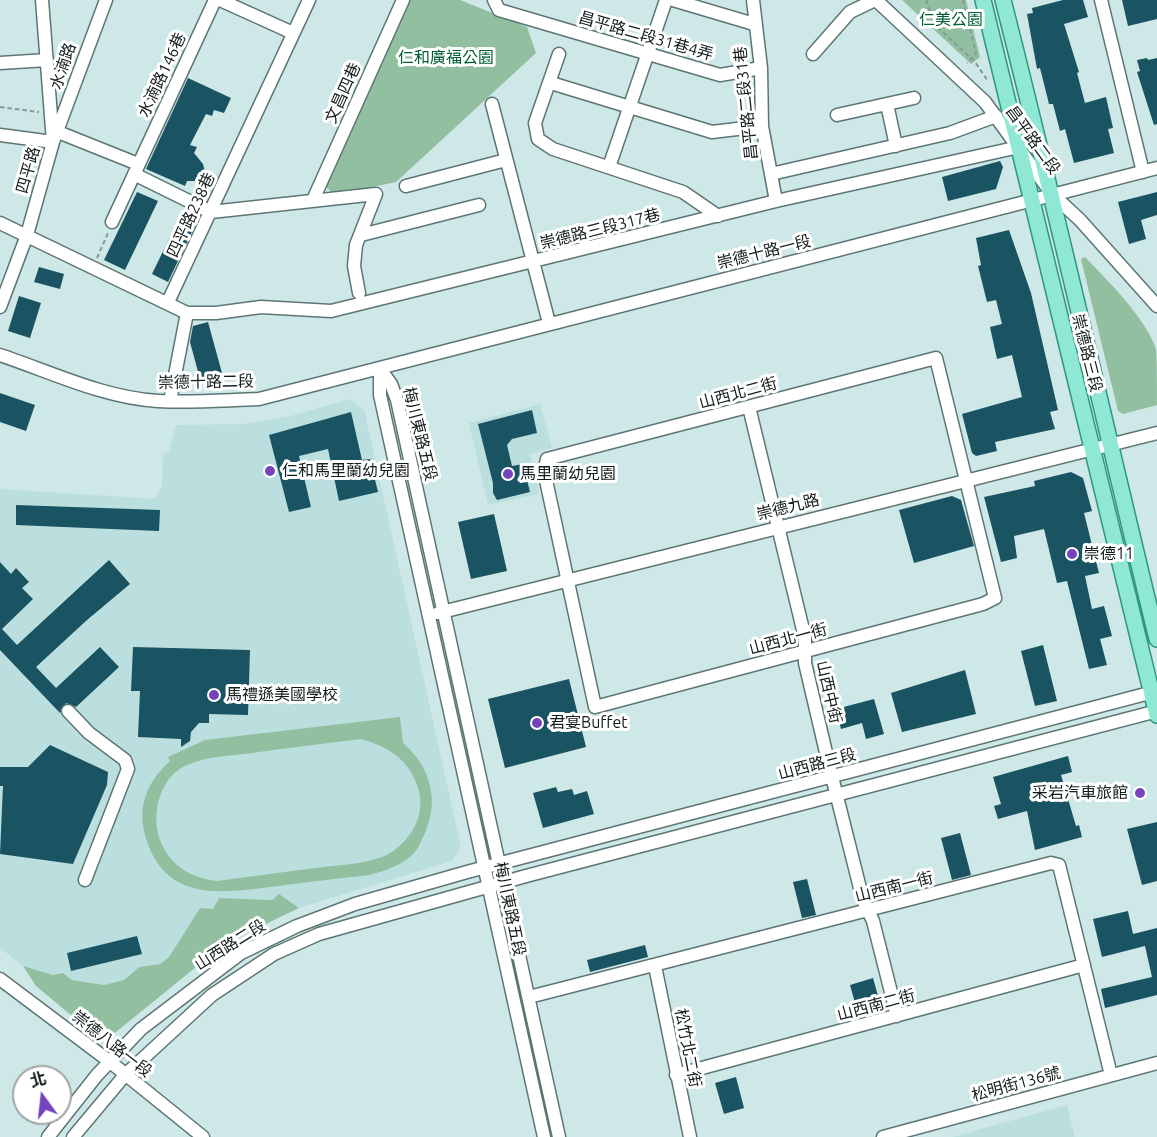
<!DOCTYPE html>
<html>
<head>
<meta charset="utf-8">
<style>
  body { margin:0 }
  #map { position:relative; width:1157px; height:1137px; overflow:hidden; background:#cee8e8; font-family:Ubuntu,"Noto Sans TC",sans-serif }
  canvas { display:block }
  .north { position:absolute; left:12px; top:1065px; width:60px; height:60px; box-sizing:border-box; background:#fff; border:2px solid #a0a4a4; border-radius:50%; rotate:345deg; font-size:16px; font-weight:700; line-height:24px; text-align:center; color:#121c1b }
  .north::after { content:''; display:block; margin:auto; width:21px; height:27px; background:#7543ba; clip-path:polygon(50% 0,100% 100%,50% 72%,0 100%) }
</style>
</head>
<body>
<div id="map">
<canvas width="1157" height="1137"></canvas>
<div class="north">北</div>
</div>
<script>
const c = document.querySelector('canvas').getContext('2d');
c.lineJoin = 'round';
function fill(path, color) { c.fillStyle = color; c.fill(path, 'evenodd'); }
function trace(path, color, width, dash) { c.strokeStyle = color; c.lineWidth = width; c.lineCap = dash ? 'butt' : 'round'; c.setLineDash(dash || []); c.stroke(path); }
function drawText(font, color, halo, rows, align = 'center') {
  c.font = font + ' Ubuntu,"Noto Sans TC",sans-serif'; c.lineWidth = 6; c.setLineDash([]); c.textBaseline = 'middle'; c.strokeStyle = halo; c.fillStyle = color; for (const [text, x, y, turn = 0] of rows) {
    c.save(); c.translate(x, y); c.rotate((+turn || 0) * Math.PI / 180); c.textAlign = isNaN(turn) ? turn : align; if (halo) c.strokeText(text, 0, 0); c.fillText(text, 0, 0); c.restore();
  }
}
fill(new Path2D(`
  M350,399L364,409L461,847L452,861L299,908L279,894L273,900L219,898L213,910L200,908L169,957L160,964L139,967L124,980L104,985L72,980L63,973L53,975L23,966L0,948V489L155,499L162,485L163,454L169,451L176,425L243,424L291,416Z
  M540,404L552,448L530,454L539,494L488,505L469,423Z
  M1067,1105L1075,1137H952Z`), '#bbdfdf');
fill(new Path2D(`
  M408,0H460L527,27L536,53L396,182L335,195L324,185Z
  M902,0H966L980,57L971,64Z
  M1085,257C1108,281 1145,317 1156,349C1157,364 1157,389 1157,405L1123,414L1118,411L1081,259Z
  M400,717L403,743C431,767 440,802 424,835C421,841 419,847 415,852C403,865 387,870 370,875C339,878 309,882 278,886C222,893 164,904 145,835C137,805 148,781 170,761L168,757L205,740ZM361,739C391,748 410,760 419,791C426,818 407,847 382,857C363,864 342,865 323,867C287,872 252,876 217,881C192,878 170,866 161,842C150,817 159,778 185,766C205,756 230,756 252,753C288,748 325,743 361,739Z
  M279,894L299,908L245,934L206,959L111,1036L101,1037L72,1016L36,986L23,966L53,975L63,973L72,980L104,985L124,980L139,967L160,964L169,957L200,908L213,909L219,898L272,900Z`), '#91bf9f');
fill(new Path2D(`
  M1063,0H1083L1088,17L1064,24L1079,72L1077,73L1085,103L1106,97L1113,128L1108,129L1114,153L1074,163L1065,129L1060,131L1053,104H1049L1040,68L1037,69L1027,14L1033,13L1032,8Z
  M1122,0H1157V19L1128,26Z
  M1147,58L1148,60L1157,58V124L1154,125L1137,72L1140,71L1137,60Z
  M188,78L231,98L224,113L214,110L212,116L206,114L190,145L197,147L194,153L203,164L205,172L197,181H187L185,186L146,169Z
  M1000,161L1003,167L996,189L948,201L942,177Z
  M137,192L158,201L125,270L104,260Z
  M1157,192V215L1141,220L1146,239L1129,244L1118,202Z
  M181,214L197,221L168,282L152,274Z
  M1009,230L1031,293L1058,410L1050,412L1055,429L995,442L997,451L976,456L972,453L962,414L1022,397L1012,355L997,359L990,327L1002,324L996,300L987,302L978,266L981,265L976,238Z
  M39,267L64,274L60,289L34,282Z
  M19,296L41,303L30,338L8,331Z
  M208,322L222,373L200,379L190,342L193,326Z
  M0,393L35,405L26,431L0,422Z
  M532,410L537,433L512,439L507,445L512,466L523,464L530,492L497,500L493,493V483L478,424Z
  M351,412L362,460L370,459L378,492L339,501L328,449L299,456L311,507L289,512L269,435Z
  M1071,472L1083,478L1092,511L1084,513L1099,573L1085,576L1092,609L1104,606L1112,636L1100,639L1107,665L1089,669L1067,581L1057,583L1044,529L1014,536L1017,558L1001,562L984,497L1035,486L1034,481Z
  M952,496L961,500L974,546L914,563L899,510Z
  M16,505L160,510L159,531L16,525Z
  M494,514L507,571L471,579L458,522Z
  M109,560L130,584L87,620L36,667L56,688L100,647L119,667L76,707L66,703L60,713L0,650V562L11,574L16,568L29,582L22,588L33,599L2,629L17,645Z
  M1043,645L1057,701L1035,706L1021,651Z
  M133,647L250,650L248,715L209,714V723H199L191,732L190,741L181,747V739L138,737L140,691H131Z
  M965,670L976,714L902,732L891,693Z
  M569,679L586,747L505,768L488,699Z
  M874,699L884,734L866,739L862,723L841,729L836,709Z
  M50,745L108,772L107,785L73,864L0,854L3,786H0V767H28Z
  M1068,756L1072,772L1061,775L1076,826L1079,825L1082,837L1035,850L1027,811L998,819L994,806L1001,804L993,777Z
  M556,787L558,792L572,789L574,795L587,791L594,814L543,828L533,793Z
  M1157,822V881L1142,885L1127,829Z
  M960,833L971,875L952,880L941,838Z
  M807,879L816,915L802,918L793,882Z
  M1128,911L1133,934L1157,928V995L1105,1008L1101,989L1152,977L1145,946L1102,957L1093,919Z
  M137,936L142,954L71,971L67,953Z
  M645,945L648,957L590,972L587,960Z
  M873,978L880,1003L857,1010L850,985Z
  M736,1077L744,1108L724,1114L715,1083Z`), '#1a5361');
const minor = new Path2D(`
  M220,0L293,33
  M494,0L499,10L720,75L761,68
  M673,0L754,24
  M753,0L761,68L762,126L776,201
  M876,0L985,102L1052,194L1080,220L1157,306
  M1101,0L1143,172
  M559,54L535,123L538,139L553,149L683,192L718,216
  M813,54L850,12L875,0
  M0,63L47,60
  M551,83L712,132L762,126
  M492,104L549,323
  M887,104L896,146
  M837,115L914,98
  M58,132L138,164
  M0,135L53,142L106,0
  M609,167L666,0
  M134,174L211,212L376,194L356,245L354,266L359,293
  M771,174L950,133L996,116
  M406,186L506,160
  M313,200L403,0
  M112,222L215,0
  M0,223L187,313
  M361,235L479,205
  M168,302L309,0
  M0,307L27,235L53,142L42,0
  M187,313H216L261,307L331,311L776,201L1019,147
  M0,355C51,372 104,398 158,401C192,403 226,400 259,399L1157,168
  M936,358L995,598L983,604L595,707L544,471L547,459Z
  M380,369L391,384L397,400L559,1137
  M380,369V395L544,1137
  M170,401L187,313
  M749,407L805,638V663L828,761L863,900L873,921L897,1016
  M438,613L1157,433
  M68,711L89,733L125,760L128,769L85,880
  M655,966L690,1137
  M0,979L109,1061L203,1137
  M529,997L1051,863L1059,865L1061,873L1111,1075
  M676,1075L1084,965
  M48,1137L97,1075L141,1029L241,953L297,926L355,904L467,872L1157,691
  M73,1137L125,1075L212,995L274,954L319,934L526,876L1157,711
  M883,1137L1157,1063`);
const major = new Path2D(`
  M983,0L1157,715
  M1003,0C1057,212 1105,426 1157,639`);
trace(minor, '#5d7574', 15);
trace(major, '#319680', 18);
trace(new Path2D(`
  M926,0L935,25L975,62L988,81
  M963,0L976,54L967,63
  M0,107L39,112
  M97,258L108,233`), '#859998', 2, [4.5, 3]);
trace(minor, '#fff', 12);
trace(major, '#8ee8d4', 15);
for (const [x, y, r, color] of [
  [270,471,6,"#7543ba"],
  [508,474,6,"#7543ba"],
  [1072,554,6,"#7543ba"],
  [214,695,6,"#7543ba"],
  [537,723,6,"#7543ba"],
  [1140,793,6,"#7543ba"]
]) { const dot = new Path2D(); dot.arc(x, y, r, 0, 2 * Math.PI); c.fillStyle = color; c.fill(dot); trace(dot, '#fff', 2); }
drawText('16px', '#005e32', '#fff', [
  ["仁美公園",951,20],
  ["仁和廣福公園",446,58]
]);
drawText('16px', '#121c1b', '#fff', [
  ["昌平路二段31巷4弄",646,36,16],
  ["水湳路",63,66,-71],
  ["水湳路146巷",162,75,-65],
  ["文昌四巷",343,93,-66],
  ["昌平路二段31巷",746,103,-96],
  ["昌平路二段",1033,140,54],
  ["四平路",28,170,-74],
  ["四平路238巷",191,215,-65],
  ["崇德路三段317巷",600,229,-14],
  ["崇德十路一段",764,252,-14],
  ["崇德路三段",1087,353,76],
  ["崇德十路二段",206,382,-1],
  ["山西北二街",738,393,-15],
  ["梅川東路五段",420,434,76],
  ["崇德九路",788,507,-14],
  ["山西北一街",788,639,-15],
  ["山西中街",829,692,77],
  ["山西路三段",817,764,-15],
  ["山西南一街",894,887,-14],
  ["梅川東路五段",510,909,78],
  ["山西路二段",230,945,-32],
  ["山西南二街",876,1005,-15],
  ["崇德八路一段",112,1044,38],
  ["松竹北二街",688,1048,79],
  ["松明街136號",1016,1084,-15]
]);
drawText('16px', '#121c1b', '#fff', [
  ["仁和馬里蘭幼兒園",282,471],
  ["馬里蘭幼兒園",520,474],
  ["崇德11",1084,554],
  ["馬禮遜美國學校",226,695],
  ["君宴Buffet",549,723],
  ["采岩汽車旅館",1128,793,"right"]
], 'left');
</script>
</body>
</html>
